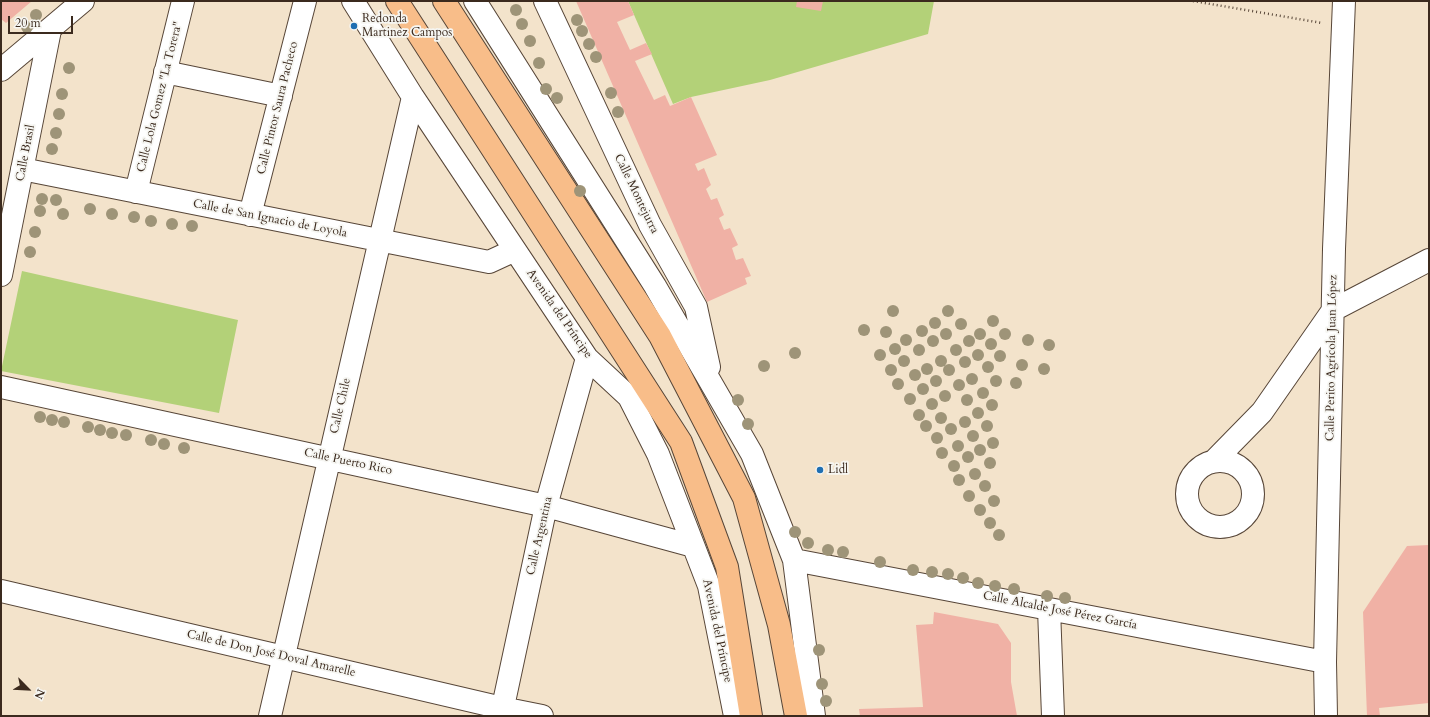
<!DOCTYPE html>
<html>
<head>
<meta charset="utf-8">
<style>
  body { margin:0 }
  #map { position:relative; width:1430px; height:717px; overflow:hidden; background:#f3e3cb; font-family:Cardo,serif }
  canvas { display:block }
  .frame { position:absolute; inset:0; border:2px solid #3b2a1e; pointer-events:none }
  .north { position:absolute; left:8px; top:669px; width:40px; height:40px; -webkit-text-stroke:3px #f6f6f2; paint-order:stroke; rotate:114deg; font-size:11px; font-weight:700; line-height:16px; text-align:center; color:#3b2a1e }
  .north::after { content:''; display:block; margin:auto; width:14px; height:18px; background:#3b2a1e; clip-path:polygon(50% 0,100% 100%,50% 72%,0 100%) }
  .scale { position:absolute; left:8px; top:16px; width:65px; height:18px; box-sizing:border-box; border:2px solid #3b2a1e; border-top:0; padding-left:5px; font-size:12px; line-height:14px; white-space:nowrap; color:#3b2a1e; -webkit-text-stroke:3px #f6f6f2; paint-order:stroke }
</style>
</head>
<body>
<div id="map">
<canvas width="1430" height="717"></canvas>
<div class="frame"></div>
<div class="north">N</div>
<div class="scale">20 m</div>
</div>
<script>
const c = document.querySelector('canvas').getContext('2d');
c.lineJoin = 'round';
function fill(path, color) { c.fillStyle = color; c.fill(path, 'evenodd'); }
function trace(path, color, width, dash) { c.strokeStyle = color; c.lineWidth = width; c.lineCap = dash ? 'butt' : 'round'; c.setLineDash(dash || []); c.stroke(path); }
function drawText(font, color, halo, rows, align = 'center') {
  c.font = font + ' Cardo,serif'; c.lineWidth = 3.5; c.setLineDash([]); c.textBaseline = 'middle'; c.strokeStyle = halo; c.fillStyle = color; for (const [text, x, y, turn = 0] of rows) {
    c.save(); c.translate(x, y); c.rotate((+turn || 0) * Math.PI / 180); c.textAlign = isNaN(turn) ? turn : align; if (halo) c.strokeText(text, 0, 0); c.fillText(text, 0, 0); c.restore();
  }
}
fill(new Path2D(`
  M628,1H934L928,34L770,80L691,97L673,104Z
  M22,271L238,320L219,413L1,371Z`), '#b3d178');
fill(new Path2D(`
  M1,1H32L6,23L1,19Z
  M576,1H628L634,15L617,22L630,50L646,43L652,54L635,61L654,100L665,95L670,106L691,97L717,155L695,164L698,171L704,168L711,185L706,189L711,200L717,198L724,215L719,218L724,230L730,228L738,245L732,248L736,260L743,258L751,276L745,278L747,284L707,302Z
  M797,1H823L821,11L796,7Z
  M1429,545V703L1379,708L1380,716H1367L1363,612L1407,546Z
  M934,612L998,624L1011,643V682L1017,716H860L859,709L923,707L916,625L933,624Z`), '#f0b1a5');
const minor = new Path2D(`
  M353,1L413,97L587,358L629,397L658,454L709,586L735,716
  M475,1L655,286L752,454L794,560L814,716
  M545,1L650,225L696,307L709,367
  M1,70L83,1
  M165,72L281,96
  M22,169L489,262L515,250
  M136,192L183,1
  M250,215L305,1
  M1,275L50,30
  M1,387L546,506L693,546
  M1214,461L1262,412L1333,310L1429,260
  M1187 494a33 33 0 1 1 66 0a33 33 0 1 1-66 0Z
  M794,560L1325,662
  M1,591L502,708L542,716
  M1049,609L1053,716
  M270,716L413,97
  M501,716L546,506L587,358
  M1326,716L1325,662L1334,249L1344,1`);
const major = new Path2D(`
  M397,1L681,442L727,567L751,716
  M444,1L660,336L744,498L779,625L796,716`);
trace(minor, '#574638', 24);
trace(major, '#574638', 24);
trace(new Path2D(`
  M1193,1L1322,23`), '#574638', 2.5, [1, 3]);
trace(minor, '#fff', 22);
trace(major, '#f8bd89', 22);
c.fillStyle = '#9e9478';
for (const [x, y] of [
  [516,10],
  [36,15],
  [577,20],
  [522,24],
  [27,27],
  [582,31],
  [530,41],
  [589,44],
  [596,57],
  [539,63],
  [69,68],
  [546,89],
  [611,93],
  [62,94],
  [557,98],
  [618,112],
  [59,114],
  [56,133],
  [52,149],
  [580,191],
  [42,199],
  [56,200],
  [90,209],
  [40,211],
  [63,214],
  [112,214],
  [134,217],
  [151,221],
  [172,224],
  [192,226],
  [35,232],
  [30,252],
  [893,311],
  [948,311],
  [993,321],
  [935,323],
  [961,324],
  [864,330],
  [922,331],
  [886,332],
  [946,334],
  [980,334],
  [1005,334],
  [906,340],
  [1028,340],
  [933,341],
  [969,341],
  [991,344],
  [1049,345],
  [895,349],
  [919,350],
  [956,350],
  [795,353],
  [880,355],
  [978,355],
  [1000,356],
  [904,361],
  [941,361],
  [965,362],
  [1022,365],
  [764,366],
  [988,367],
  [927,369],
  [1044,369],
  [891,370],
  [949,370],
  [915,375],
  [972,379],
  [936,381],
  [996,381],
  [1016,383],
  [898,384],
  [959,385],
  [923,389],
  [983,393],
  [945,396],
  [910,399],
  [738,400],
  [967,400],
  [932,404],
  [992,405],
  [978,413],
  [919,415],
  [40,417],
  [941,418],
  [52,420],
  [64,422],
  [965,422],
  [748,424],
  [926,426],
  [987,426],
  [88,427],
  [951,429],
  [100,430],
  [112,433],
  [126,435],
  [973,436],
  [937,438],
  [151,440],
  [993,443],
  [164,444],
  [958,446],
  [184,448],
  [980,450],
  [942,453],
  [968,457],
  [990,463],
  [954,466],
  [975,474],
  [959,480],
  [985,486],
  [969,496],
  [994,501],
  [980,510],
  [990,523],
  [795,532],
  [999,535],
  [808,543],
  [828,550],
  [843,552],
  [880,562],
  [913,570],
  [932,572],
  [948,574],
  [963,578],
  [978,583],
  [995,586],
  [1014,589],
  [1047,596],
  [1065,598],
  [819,650],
  [822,684],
  [826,701]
]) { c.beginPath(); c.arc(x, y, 6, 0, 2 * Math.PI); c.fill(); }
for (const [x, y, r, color] of [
  [354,26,4,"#1f6fb2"],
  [820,470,4,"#1f6fb2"]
]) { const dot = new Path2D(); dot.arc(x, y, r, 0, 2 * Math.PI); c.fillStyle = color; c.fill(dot); trace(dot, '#f6f6f2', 1.5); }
drawText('12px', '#3b2a1e', '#f6f6f2', [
  ["Redonda",362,19],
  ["Martinez Campos",362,33],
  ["Lidl",828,470]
], 'left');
drawText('12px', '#3b2a1e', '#f6f6f2', [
  ["Calle Lola Gomez \"La Torera\"",160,97,-76],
  ["Calle Pintor Saura Pacheco",278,108,-76],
  ["Calle Brasil",26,153,-79],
  ["Calle Montejurra",636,194,64],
  ["Calle de San Ignacio de Loyola",270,219,11],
  ["Avenida del Príncipe",559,314,55],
  ["Calle Perito Agrícola Juan López",1332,358,-89],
  ["Calle Chile",341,406,-77],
  ["Calle Puerto Rico",348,462,12],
  ["Calle Argentina",540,536,-77],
  ["Calle Alcalde José Pérez García",1060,611,11],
  ["Avenida del Príncipe",717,631,78],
  ["Calle de Don José Doval Amarelle",271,654,13]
]);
</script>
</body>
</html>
